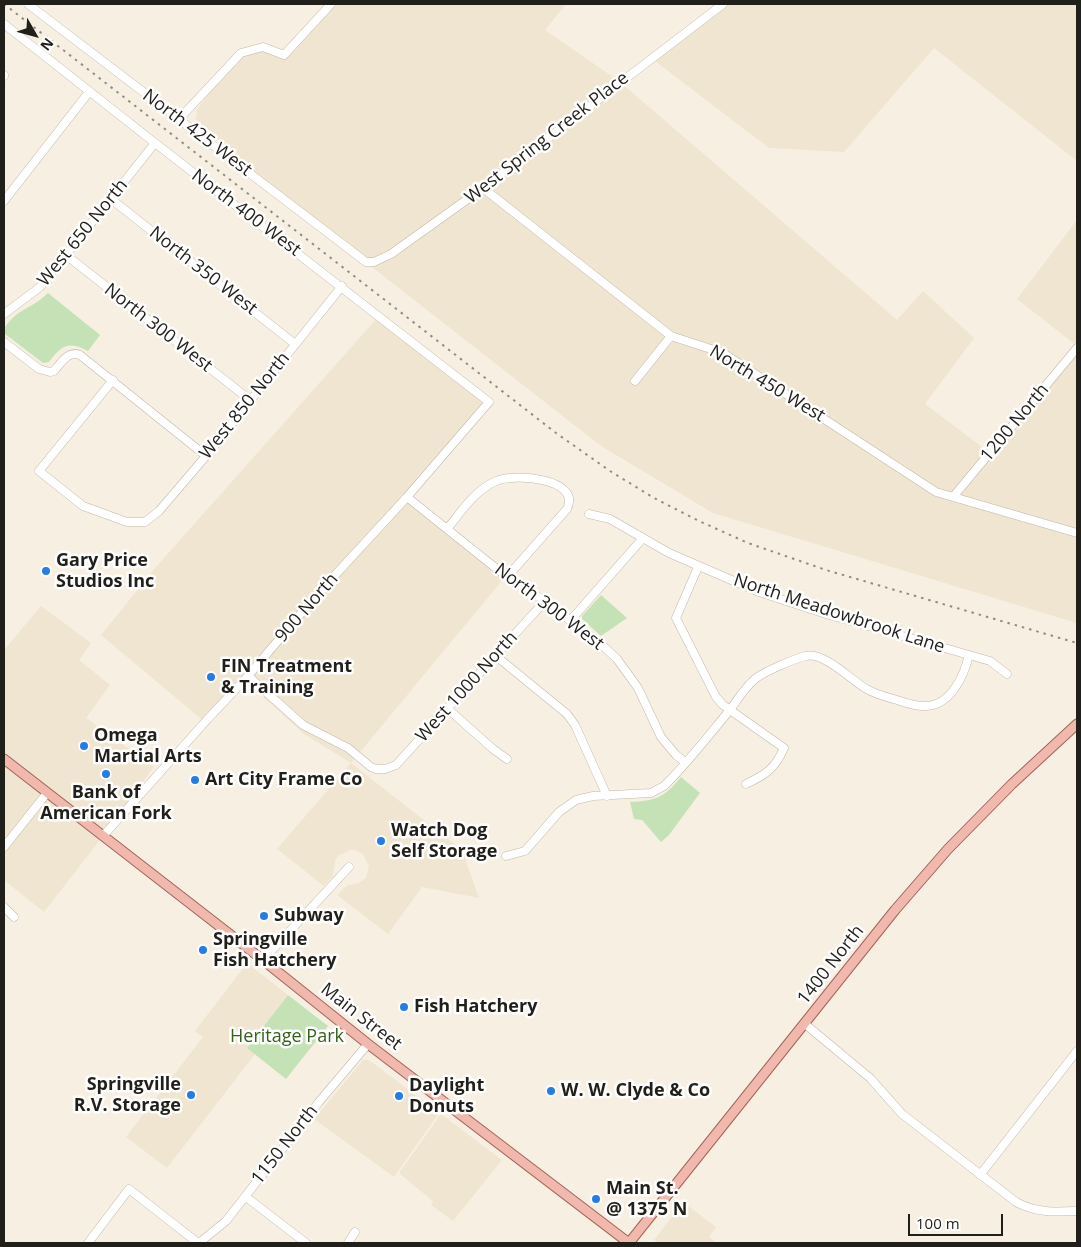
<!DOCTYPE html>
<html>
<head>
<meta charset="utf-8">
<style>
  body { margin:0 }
  #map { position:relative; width:1081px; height:1247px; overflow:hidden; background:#f7f0e2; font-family:"Open Sans",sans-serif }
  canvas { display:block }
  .frame { position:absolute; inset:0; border:5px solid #211f1a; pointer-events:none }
  .north { position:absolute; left:10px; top:10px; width:50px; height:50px; -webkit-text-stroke:4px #fefefe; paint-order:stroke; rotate:128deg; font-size:14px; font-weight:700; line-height:20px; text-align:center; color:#211f1a }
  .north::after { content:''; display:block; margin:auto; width:18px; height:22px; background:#211f1a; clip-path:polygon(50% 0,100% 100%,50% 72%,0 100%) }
  .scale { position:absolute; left:908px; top:1214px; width:95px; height:22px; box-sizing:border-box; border:2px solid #211f1a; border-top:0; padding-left:6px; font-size:15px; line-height:18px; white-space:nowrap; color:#211f1a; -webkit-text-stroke:4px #fefefe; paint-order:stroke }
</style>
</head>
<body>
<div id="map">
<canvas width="1081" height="1247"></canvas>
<div class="frame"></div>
<div class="north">N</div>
<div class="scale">100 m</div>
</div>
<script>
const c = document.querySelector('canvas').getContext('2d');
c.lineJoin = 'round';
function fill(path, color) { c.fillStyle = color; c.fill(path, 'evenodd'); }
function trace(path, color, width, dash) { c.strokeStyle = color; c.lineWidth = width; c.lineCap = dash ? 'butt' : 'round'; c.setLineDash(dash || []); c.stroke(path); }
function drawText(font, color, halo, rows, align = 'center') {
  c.font = font + ' "Open Sans",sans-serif'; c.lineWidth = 5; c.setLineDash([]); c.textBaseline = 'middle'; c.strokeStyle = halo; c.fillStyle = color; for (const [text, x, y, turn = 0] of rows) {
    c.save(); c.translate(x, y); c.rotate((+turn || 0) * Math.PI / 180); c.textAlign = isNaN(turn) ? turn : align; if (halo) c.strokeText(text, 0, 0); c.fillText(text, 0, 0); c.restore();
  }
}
fill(new Path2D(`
  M328,4H566L545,30L620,82L897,320L923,291L974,338L925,404L990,453L1077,348V623L713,513L601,446L317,224L254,176L196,120L197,110L220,76L241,53L263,47L284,55Z
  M723,4H1077V161L934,48L844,152L769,148L651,58Z
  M1077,220V346L1017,299Z
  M379,316L489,402L407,497L507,577L500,583L351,763L462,850L479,898L422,887L388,934L337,895L346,886L359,883L366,878L369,866L363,854L355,850H350L338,856L335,861L333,876L324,886L277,849L351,763L304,734L248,683L205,722L101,635L156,567Z
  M41,606L91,643L79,660L110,685L86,718L154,767L103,836L44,912L4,880V650Z
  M247,963L288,995L247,1048L255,1054L167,1168L126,1137L203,1037L195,1031Z
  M363,1060H368L373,1063L439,1113L394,1177L314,1119Z
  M441,1114L502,1160L453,1221L431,1205L433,1201L399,1173Z
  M683,1202L716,1227L709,1237L717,1243H658L654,1240Z`), '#efe5d0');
fill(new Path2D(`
  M48,293L100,335L88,351C68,341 62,345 49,362L43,363L5,334L4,329C17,308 32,309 48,293Z
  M601,595L627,618L601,636L582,619V616Z
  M681,777L700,793L669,835L661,842L642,820L634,819L630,802C655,801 665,797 681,777Z
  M288,995L328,1026L286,1079L247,1048Z`), '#c4e2b6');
const minor = new Path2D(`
  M28,4L366,262H374L391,254L483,188L723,4
  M4,24L155,143L489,402L407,497L314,598L248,676L205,722L103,836
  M4,75V76
  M179,119L241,53L263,47L284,55L331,4
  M483,188L671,336L723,353L936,492L1077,533
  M111,199L295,344
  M4,201L89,92
  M66,255L250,400
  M4,314L40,287L155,143
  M4,342L39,369L50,372L54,371C61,363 68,350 80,355L206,456
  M113,380L39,471L83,506L127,522H145L159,511L206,456L342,286
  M635,381L671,336
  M407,497L507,577L545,601L601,644L617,659L638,688L661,737L676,755L685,762
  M953,497L1077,348
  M589,514L610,519L669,553L759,592L826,614L990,661L1007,674
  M447,529C462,511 474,491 496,481C513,473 582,478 567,509L507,577
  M698,567L676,618L716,697L723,705L784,748C775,769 765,775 746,784
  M570,621L643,538
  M496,656L567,714L575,725L607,796
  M248,676L303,725L348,748L371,767L376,769H385L396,765L545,601
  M448,709L493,749L507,759
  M4,847L47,793
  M506,856L525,851L559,812L576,800L593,796L651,793L664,786C686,765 709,735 729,711C737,701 744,688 755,679C765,671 794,659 806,656C824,652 850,679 865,688C874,694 886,697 897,700C906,703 916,707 926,706C951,705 964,676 969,655
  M4,907L14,917
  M263,960L349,867
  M805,1024L870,1078L902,1114L1016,1202C1036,1213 1055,1212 1077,1211
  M980,1175L1077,1051
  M246,1197L306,1243
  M88,1243L129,1189L198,1243
  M199,1243L226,1221L318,1103L368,1044
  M348,1243L355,1232`);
const major = new Path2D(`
  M4,759L263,960L368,1044L629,1243
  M629,1243L895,910L948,849L1012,784L1077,724`);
trace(minor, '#bfb9ab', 9);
trace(major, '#a26457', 11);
trace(minor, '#fff', 8);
trace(major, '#f1b8ae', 9);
trace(new Path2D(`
  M4,4L556,433L610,471L654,498L699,521L748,543L826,570L1077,643`), '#928d83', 2, [2.5, 5]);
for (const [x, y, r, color] of [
  [46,571,5,"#247de7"],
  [211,677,5,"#247de7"],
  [84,746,5,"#247de7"],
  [106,774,5,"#247de7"],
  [195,780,5,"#247de7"],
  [381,841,5,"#247de7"],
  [264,916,5,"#247de7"],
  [203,950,5,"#247de7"],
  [404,1007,5,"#247de7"],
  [551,1091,5,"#247de7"],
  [191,1095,5,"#247de7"],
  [399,1096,5,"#247de7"],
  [596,1199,5,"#247de7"]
]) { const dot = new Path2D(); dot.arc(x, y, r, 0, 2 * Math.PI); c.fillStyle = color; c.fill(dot); trace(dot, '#fefefe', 2); }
drawText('18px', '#211f1a', '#fefefe', [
  ["North 425 West",197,133,37],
  ["West Spring Creek Place",547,138,-38],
  ["North 400 West",246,213,37],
  ["West 650 North",83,233,-51],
  ["North 350 West",203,271,38],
  ["North 300 West",158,328,38],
  ["North 450 West",767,384,31],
  ["West 850 North",245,406,-51],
  ["1200 North",1015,423,-50],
  ["North 300 West",549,607,37],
  ["900 North",307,608,-49],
  ["North Meadowbrook Lane",839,614,18],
  ["West 1000 North",467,687,-48],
  ["1400 North",831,965,-52],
  ["Main Street",361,1017,38],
  ["1150 North",285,1145,-52]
]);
drawText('bold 18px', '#211f1a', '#fefefe', [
  ["Gary Price",56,561],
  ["Studios Inc",56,582],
  ["FIN Treatment",221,667],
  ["& Training",221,688],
  ["Omega",94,736],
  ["Martial Arts",94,757],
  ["Art City Frame Co",205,780],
  ["Bank of",106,793,"center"],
  ["American Fork",106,814,"center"],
  ["Watch Dog",391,831],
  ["Self Storage",391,852],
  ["Subway",274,916],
  ["Springville",213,940],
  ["Fish Hatchery",213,961],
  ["Fish Hatchery",414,1007],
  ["Springville",181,1085,"right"],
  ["R.V. Storage",181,1106,"right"],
  ["Daylight",409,1086],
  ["Donuts",409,1107],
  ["W. W. Clyde & Co",561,1091],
  ["Main St.",606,1189],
  ["@ 1375 N",606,1210]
], 'left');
drawText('18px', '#346218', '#fefefe', [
  ["Heritage Park",287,1037]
]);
</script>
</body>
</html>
